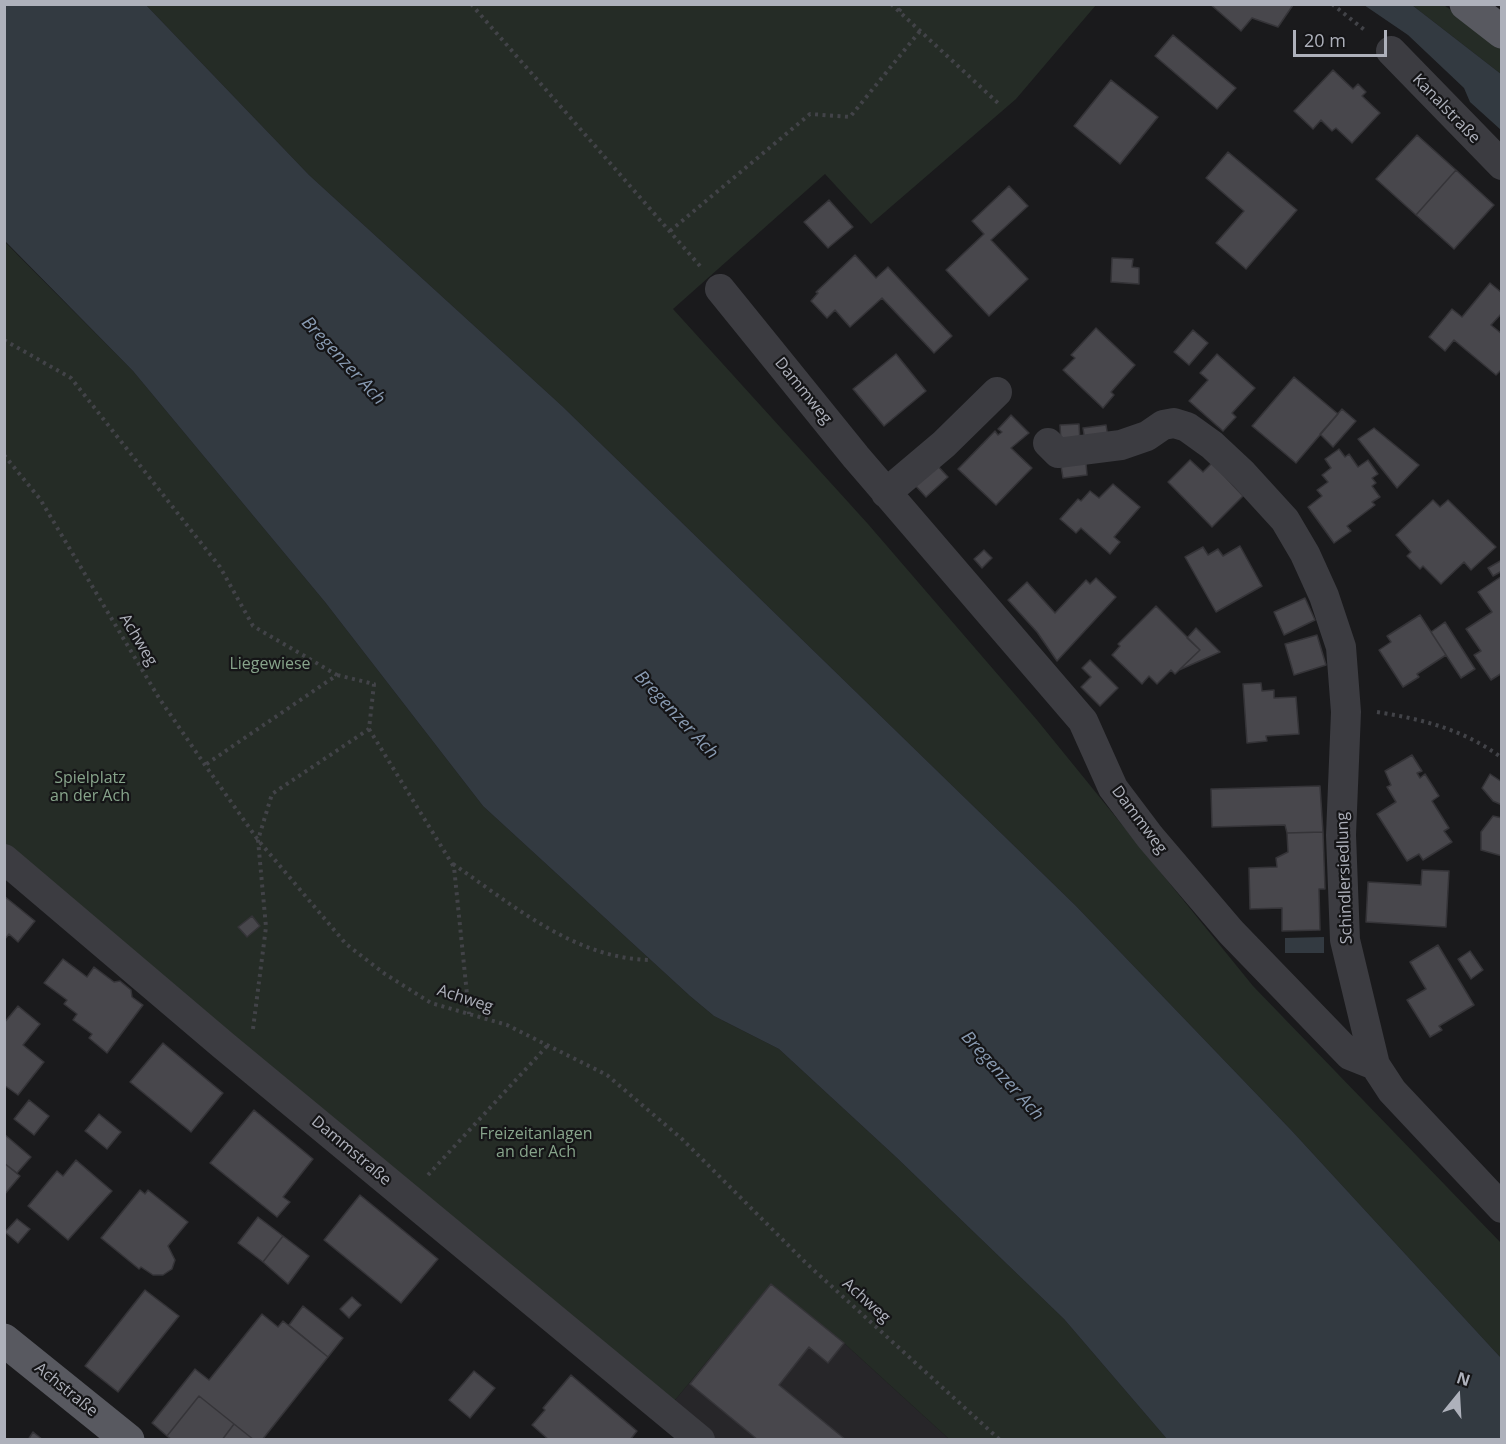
<!DOCTYPE html>
<html>
<head>
<meta charset="utf-8">
<style>
  body { margin:0 }
  #map { position:relative; width:1506px; height:1444px; overflow:hidden; background:#1a1a1c; font-family:"Open Sans",sans-serif }
  canvas { display:block }
  .frame { position:absolute; inset:0; border:6px solid #aeb1bb; pointer-events:none }
  .north { position:absolute; left:1428px; top:1366px; width:60px; height:60px; -webkit-text-stroke:4px #151517; paint-order:stroke; rotate:18deg; font-size:16px; font-weight:700; line-height:24px; text-align:center; color:#aeb1bb }
  .north::after { content:''; display:block; margin:auto; width:21px; height:27px; background:#aeb1bb; clip-path:polygon(50% 0,100% 100%,50% 72%,0 100%) }
  .scale { position:absolute; left:1293px; top:30px; width:94px; height:27px; box-sizing:border-box; border:3px solid #aeb1bb; border-top:0; padding-left:8px; font-size:18px; line-height:21px; white-space:nowrap; color:#aeb1bb; -webkit-text-stroke:4px #151517; paint-order:stroke }
</style>
</head>
<body>
<div id="map">
<canvas width="1506" height="1444"></canvas>
<div class="frame"></div>
<div class="north">N</div>
<div class="scale">20 m</div>
</div>
<script>
const c = document.querySelector('canvas').getContext('2d');
c.lineJoin = 'round';
function fill(path, color) { c.fillStyle = color; c.fill(path, 'evenodd'); }
function trace(path, color, width, dash) { c.strokeStyle = color; c.lineWidth = width; c.lineCap = dash ? 'butt' : 'round'; c.setLineDash(dash || []); c.stroke(path); }
function drawText(font, color, halo, rows, align = 'center') {
  c.font = font + ' "Open Sans",sans-serif'; c.lineWidth = 4.5; c.setLineDash([]); c.textBaseline = 'middle'; c.strokeStyle = halo; c.fillStyle = color; for (const [text, x, y, turn = 0] of rows) {
    c.save(); c.translate(x, y); c.rotate((+turn || 0) * Math.PI / 180); c.textAlign = isNaN(turn) ? turn : align; if (halo) c.strokeText(text, 0, 0); c.fillText(text, 0, 0); c.restore();
  }
}
fill(new Path2D(`
  M771,1284L844,1343L949,1439H700L666,1411Z`), '#272629');
fill(new Path2D(`
  M146,5H1096L1016,99L871,224L825,174L673,309L868,524L1037,720L1253,986L1501,1243V1358L1292,1131L1076,906L562,406L309,175Z
  M1412,5H1444L1501,47V74Z
  M4,241L133,371L325,602L483,806L690,996L714,1016L779,1049L896,1157L1064,1319L1167,1439H949L844,1343L771,1284L666,1411L5,858Z`), '#252c26');
fill(new Path2D(`
  M5,4L146,5L309,175L562,406L1076,906L1292,1131L1501,1358V1439H1167L1064,1319L896,1157L779,1049L714,1016L690,996L483,806L325,602L133,371L5,241Z
  M1364,5H1412L1501,74V130L1470,102L1464,88L1408,35Z
  M1324,937V953H1285V938Z`), '#333a41');
const building = new Path2D(`
  M1210,4H1293V5L1278,27L1252,18L1241,31Z
  M1173,35L1236,88L1217,109L1155,56Z
  M1333,70L1353,89L1358,84L1366,92L1362,96L1380,113L1352,143L1336,128L1332,131L1321,120L1313,129L1294,111Z
  M1111,80L1158,117L1120,164L1074,126Z
  M1417,135L1456,170L1416,215L1376,179Z
  M1228,152L1297,210L1246,269L1216,243L1244,211L1206,178Z
  M1456,170L1494,205L1454,249L1416,215Z
  M1009,186L1028,206L991,240L1028,279L989,316L946,270L984,234L972,221Z
  M829,200L853,227L828,248L804,222Z
  M855,255L876,278L888,267L952,336L934,353L882,298L850,327L835,310L827,318L811,301L818,293L816,292Z
  M1112,258L1133,259L1132,267L1139,268V284L1111,282Z
  M1490,283L1502,293V313L1491,325L1502,334V369L1496,375L1454,340L1445,351L1429,337L1452,309L1462,317Z
  M1096,328L1135,365L1111,392L1114,395L1103,408L1063,370L1075,358L1071,355Z
  M1193,330L1208,343L1189,365L1174,352Z
  M896,354L926,391L884,426L853,389Z
  M1217,354L1255,388L1232,413L1236,417L1223,431L1189,401L1208,380L1200,373Z
  M1294,377L1338,414L1296,463L1252,426Z
  M1342,409L1356,421L1333,447L1320,434Z
  M1011,415L1029,433L1011,448L1032,468L996,505L958,469L995,431L998,435L1002,432L998,429Z
  M1079,424L1080,442L1061,443L1060,425Z
  M1106,425L1108,437L1085,441L1083,428Z
  M1374,428L1419,465L1397,488L1358,439Z
  M1339,449L1345,457L1349,454L1358,467L1368,460L1378,474L1372,478L1376,483L1372,486L1380,497L1372,502L1375,505L1347,526L1351,531L1334,543L1308,507L1322,496L1317,490L1328,482L1322,475L1331,468L1325,459Z
  M1190,460L1203,472L1212,463L1243,496L1212,527L1168,482Z
  M935,463L948,477L926,497L913,483Z
  M1086,463L1087,475L1063,478L1061,466Z
  M1113,484L1140,507L1114,537L1120,542L1110,554L1081,528L1076,533L1060,519L1078,499L1081,501L1090,491L1099,498Z
  M1433,500L1440,507L1448,500L1496,547L1471,570L1464,562L1441,584L1423,566L1420,569L1407,556L1411,552L1396,535Z
  M1240,546L1262,586L1216,612L1185,557L1203,547L1208,555L1218,549L1223,556Z
  M984,550L992,558L982,568L974,559Z
  M1502,560V571L1493,576L1488,568Z
  M1502,576V673L1491,680L1474,655L1481,651L1466,629L1492,612L1478,592Z
  M1096,578L1116,597L1057,661L1037,632L1008,600L1027,582L1055,613L1086,580L1090,584Z
  M1305,598L1315,620L1284,635L1274,612Z
  M1156,606L1200,650L1175,674L1171,670L1157,684L1149,676L1142,684L1112,655L1120,646L1118,644Z
  M1420,615L1446,655L1417,674L1419,677L1403,687L1379,650L1391,642L1387,636Z
  M1445,622L1475,669L1461,678L1431,632Z
  M1196,628L1220,652L1179,670L1200,650L1187,638Z
  M1317,635L1326,665L1294,675L1285,644Z
  M1090,660L1118,688L1100,706L1081,687L1091,677L1082,668Z
  M1261,683L1262,691L1274,690V698L1296,697L1299,734L1266,736L1267,741L1247,743L1243,684Z
  M1412,755L1422,771L1417,773L1420,778L1425,774L1439,796L1432,801L1449,828L1444,831L1452,842L1423,860L1419,854L1407,861L1377,814L1396,802L1387,787L1391,785L1385,771Z
  M1490,774L1502,782V805L1493,801L1482,788Z
  M1320,786L1323,832L1287,833L1285,825L1212,827L1211,789Z
  M1493,816L1502,818V856L1481,850V832Z
  M1323,832L1325,889H1319L1320,930L1282,931V908L1250,909L1249,868L1277,867L1276,858L1288,852L1287,833Z
  M1422,870L1449,871L1446,927L1366,922L1368,882L1421,885Z
  M4,896L35,921L18,942L9,934L4,940Z
  M252,916L260,926L247,937L238,927Z
  M1438,945L1474,1005L1439,1026L1442,1030L1430,1037L1407,1000L1426,989L1410,962Z
  M1470,951L1483,970L1471,979L1458,959Z
  M63,959L87,977L94,967L114,982L120,981L131,990L132,997L143,1005L107,1053L89,1038L92,1034L73,1020L77,1014L64,1004L67,1000L44,983Z
  M18,1006L40,1024L23,1045L44,1062L18,1095L4,1085V1023Z
  M163,1043L223,1093L191,1132L130,1082Z
  M29,1100L49,1116L34,1135L14,1119Z
  M254,1110L313,1159L283,1197L290,1202L277,1217L210,1163Z
  M99,1114L121,1132L107,1149L85,1131Z
  M4,1134L31,1157L17,1173L4,1163Z
  M76,1160L112,1191L68,1240L28,1206L57,1171L63,1176Z
  M4,1163L20,1176L4,1195Z
  M140,1190L145,1194L148,1190L188,1222L168,1246L175,1260L172,1269L163,1275H153L141,1267L139,1269L101,1238Z
  M360,1195L438,1259L401,1303L324,1240Z
  M258,1217L283,1236L263,1262L238,1243Z
  M17,1219L30,1229L18,1243L5,1232Z
  M283,1236L309,1256L288,1284L263,1262Z
  M771,1284L844,1343L828,1363L809,1347L779,1385L846,1440H758L690,1384Z
  M145,1290L179,1316L118,1392L85,1366Z
  M352,1297L361,1305L349,1318L340,1309Z
  M303,1306L343,1338L328,1357L289,1325Z
  M262,1314L278,1327L283,1321L328,1357L262,1440H254L199,1396L167,1436L152,1423L195,1369L209,1380Z
  M474,1371L495,1388L470,1418L449,1400Z
  M571,1375L637,1431L630,1440H549L532,1425L545,1410L543,1408Z
  M199,1396L234,1424L222,1440H172L167,1436Z
  M234,1424L254,1440H222Z
  M33,1432L43,1440H28Z`);
fill(building, '#48474c');
trace(building, '#353438', 1.5);
trace(new Path2D(`
  M471,4L700,266
  M891,4L999,104
  M1332,4L1367,32
  M899,11L904,4
  M670,231L810,114L850,117L920,31
  M4,340L71,378L220,567L253,626L337,675L205,765
  M4,455L40,499L159,698L205,765L258,840L346,944L385,974L431,1003L507,1025L607,1075L682,1139L806,1263L1000,1440
  M1377,712C1422,719 1465,730 1502,758
  M369,729L454,867L469,1014
  M453,864C513,905 575,959 651,960
  M253,1029L266,927L258,840L272,794L369,729L374,684L337,675
  M428,1175L548,1045`), '#424348', 4, [3, 4.5]);
trace(new Path2D(`
  M1391,51L1502,165
  M720,289L856,457L1083,721L1113,788L1150,837L1231,932L1350,1055L1375,1065
  M1048,443L1058,453L1121,445L1147,436L1163,425L1174,423L1187,427L1212,445L1243,474L1285,520L1305,554L1324,596L1341,647L1346,712L1341,835L1345,940L1375,1065L1392,1091L1502,1208
  M886,493L944,444L997,392
  M4,859L223,1045L700,1440`), '#3c3c41', 30);
trace(new Path2D(`
  M1466,4L1502,32
  M4,1340L128,1440`), '#585960', 33);
drawText('16px', '#aeb1bb', '#151517', [
  ["Kanalstraße",1446,109,46],
  ["Dammweg",803,391,51],
  ["Achweg",138,640,59],
  ["Dammweg",1139,820,53],
  ["Schindlersiedlung",1345,878,-92],
  ["Achweg",465,999,18],
  ["Dammstraße",351,1151,40],
  ["Achweg",866,1301,42],
  ["Achstraße",66,1390,39]
]);
drawText('16px', '#87a48b', '#151517', [
  ["Liegewiese",270,664],
  ["Spielplatz",90,778],
  ["an der Ach",90,796],
  ["Freizeitanlagen",536,1134],
  ["an der Ach",536,1152]
]);
drawText('italic 18px', '#899bb2', '#151517', [
  ["Bregenzer Ach",343,361,47],
  ["Bregenzer Ach",676,715,47],
  ["Bregenzer Ach",1002,1076,48]
]);
</script>
</body>
</html>
